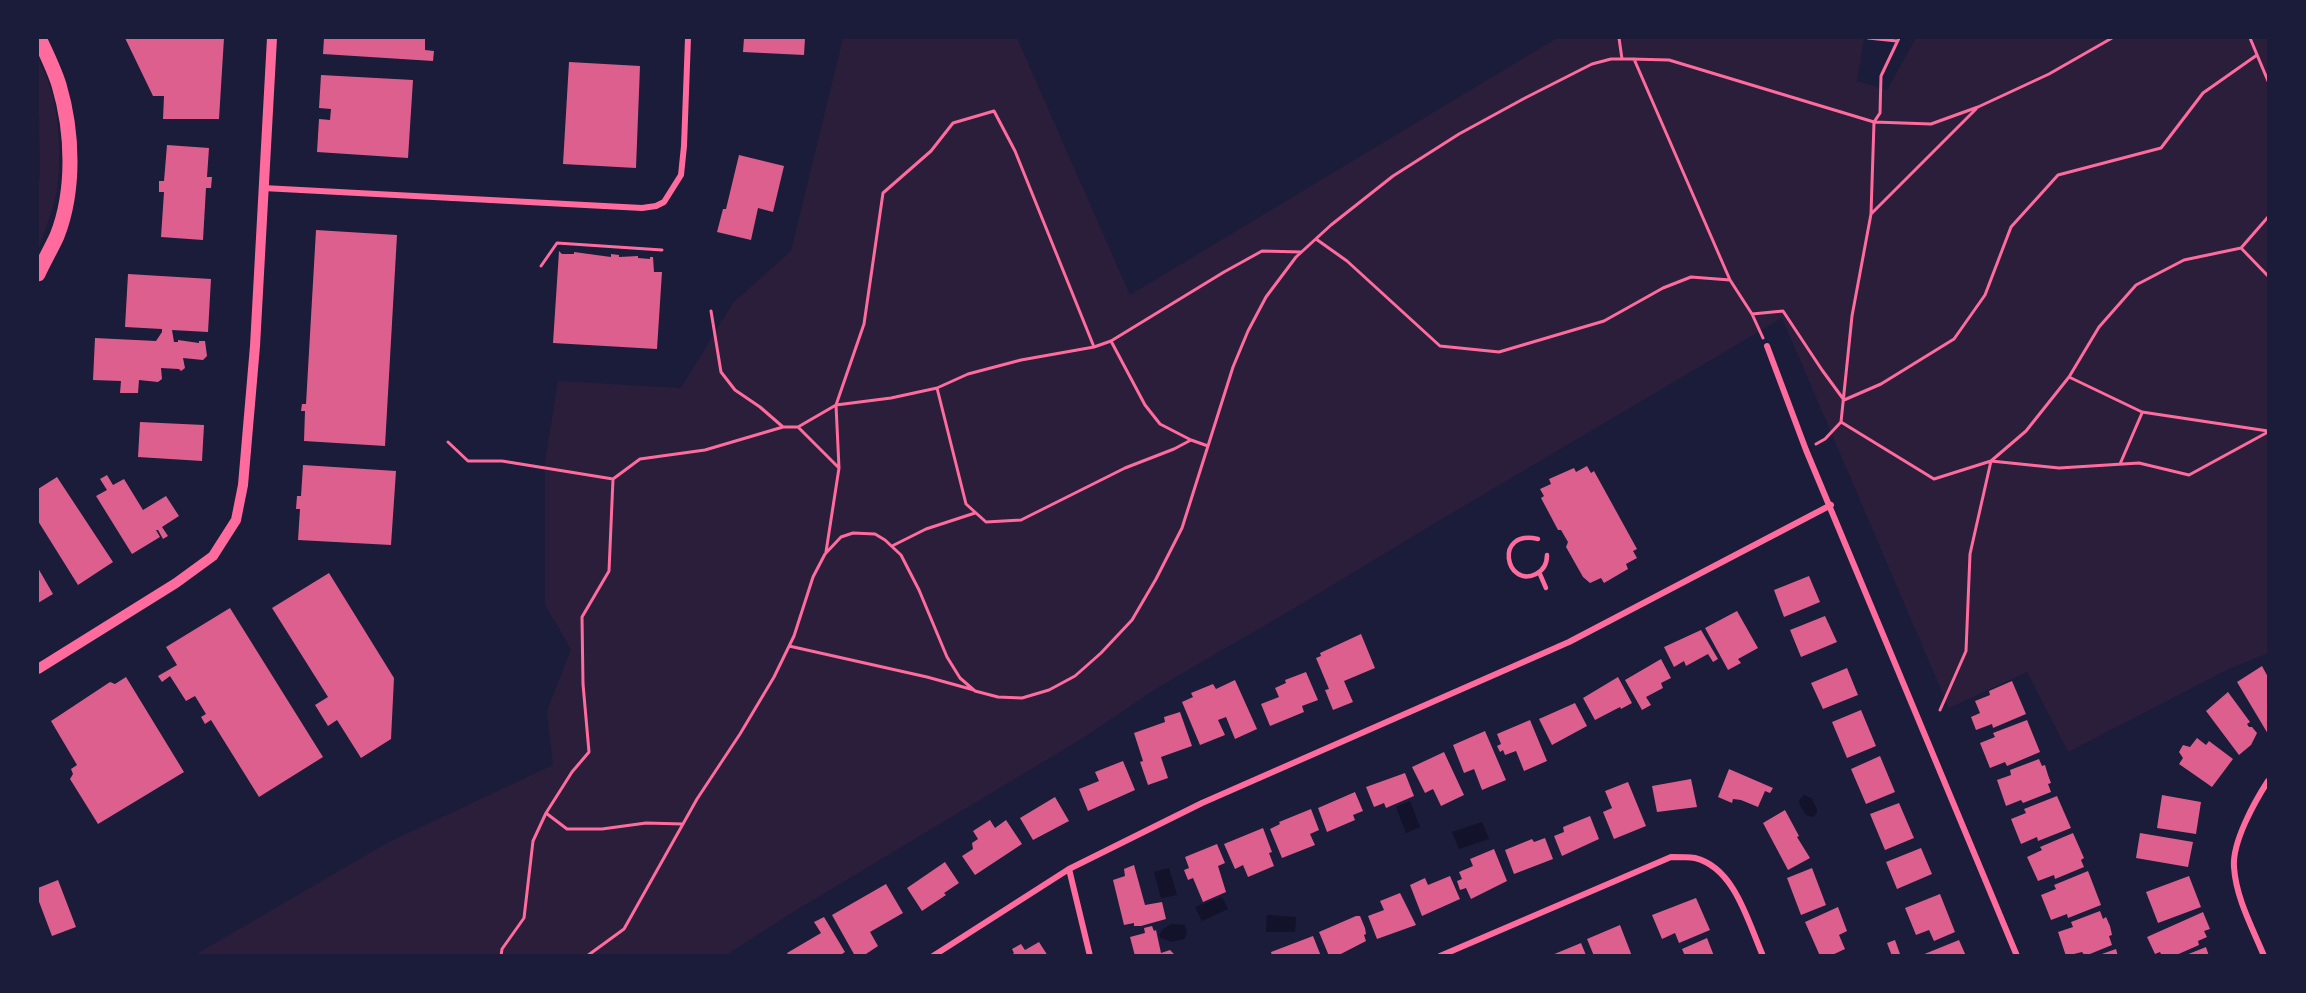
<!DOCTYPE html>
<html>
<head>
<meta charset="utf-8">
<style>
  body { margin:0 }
  #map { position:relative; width:2306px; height:993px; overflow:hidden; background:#1b1b3a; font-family:Lato,sans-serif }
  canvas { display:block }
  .frame { position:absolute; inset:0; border:39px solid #1b1b3a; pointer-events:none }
</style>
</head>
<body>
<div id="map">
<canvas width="2306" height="993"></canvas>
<div class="frame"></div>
</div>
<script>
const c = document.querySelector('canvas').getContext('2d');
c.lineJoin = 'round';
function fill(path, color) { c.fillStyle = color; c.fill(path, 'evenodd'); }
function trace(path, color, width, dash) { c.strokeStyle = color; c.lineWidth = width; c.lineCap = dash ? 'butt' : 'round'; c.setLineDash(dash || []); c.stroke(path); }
fill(new Path2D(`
  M843,38H1017L1130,295L1557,38H1864L1857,81L1887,90L1916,38H2268V653L2229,669L2068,752L2027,672L1949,708L1782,318L1430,526L1293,609L1157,688L1083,738L790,914L726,955L193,956L387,843L553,765L547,711L571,649L545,605V462L558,381L681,388L733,303L791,251Z
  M38,58C43,70 50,84 53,97C60,126 61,160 57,190C53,211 44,231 38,252V189L40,174Z`), '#2a1e3b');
fill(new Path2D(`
  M1804,795L1811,798L1817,809V813L1813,817L1806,815L1799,803L1800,799Z
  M1410,801L1420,827L1406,833L1396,807Z
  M1482,822L1489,839L1459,849L1452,832Z
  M1169,868L1177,895L1161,898L1154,872Z
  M1222,897L1228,909L1202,921L1195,907Z
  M1267,915L1296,917L1295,932H1266Z
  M1172,924L1185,925L1187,934L1184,939L1172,942L1161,938L1159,935L1163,929Z`), '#12122b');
fill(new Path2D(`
  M125,38H224L219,119H163L164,96H153Z
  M324,38H425V50L434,51L433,61L323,54Z
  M744,38H805L804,55L743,52Z
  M569,62L640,66L636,168L563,164Z
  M321,75L413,80L408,158L317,152L319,119L330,120L331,109L319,108Z
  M167,145L209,148L207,177H212L211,188H206L203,240L161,237L164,192H159V181H164Z
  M739,155L784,166L773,212L758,208L751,240L717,232L723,209H726Z
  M316,230L397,235L385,446L304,441L305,411H301L302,404H306Z
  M559,251L562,254H574V252L611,257V254L619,255V257L638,256V258L650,259V257H653L654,272H662L657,349L553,343Z
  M128,274L211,279L208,332L172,330L174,342H178V340L199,343V341H205L207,356L203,360L183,358L185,368L181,371L179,369L161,368L162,379L158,382L139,380L138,393H120L121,381L93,380L95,338L156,341L162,332V329L125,327Z
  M140,422L204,425L202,461L138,457Z
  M303,465L396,471L391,545L298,540L300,509H296L297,496H301Z
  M1587,466L1591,473L1594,471L1637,549L1633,551L1637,558L1626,564L1628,569L1604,583L1601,578L1590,583L1583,577L1566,547L1568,542L1561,530H1558L1541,498L1544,496L1540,489L1551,484L1549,479L1574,468L1576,472Z
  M107,475L113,485L124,479L143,510L166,496L179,516L162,527L168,536L163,539L158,530H156L160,537L132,554L96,496L107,490L100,479Z
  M57,477L113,562L78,585L38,521V489Z
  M38,568L53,594L38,603Z
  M329,573L394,678L391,739L361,758L337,720L328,726L315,705L328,697L272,608Z
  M1809,576L1820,602L1784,617L1774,590Z
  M230,608L323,757L259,797L211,720L205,724L201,717L206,714L195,696L186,701L170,676L162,682L158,676L177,665L166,647Z
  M1737,611L1758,648L1738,659L1741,663L1728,670L1705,628Z
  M1825,616L1837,642L1801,657L1790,630Z
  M1701,630L1718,659L1713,662L1708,654L1686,666L1684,661L1674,667L1664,647Z
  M1361,634L1375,668L1344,681L1353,702L1333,710L1325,690L1329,689L1316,658L1321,656L1320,653Z
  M1661,659L1671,678L1661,683L1663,688L1646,697L1651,705L1642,710L1625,680Z
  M2262,666L2268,677V734L2237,682Z
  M1847,668L1858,695L1823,709L1811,683Z
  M1306,672L1318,700L1302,706L1304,712L1270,726L1261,704L1279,697L1275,688L1286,683L1285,680Z
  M126,677L184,772L98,824L70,779L73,774L71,769L77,765L51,721L110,682L115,684Z
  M1618,677L1632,703L1621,709L1620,707L1595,720L1583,698Z
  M1235,680L1257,729L1235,739L1226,717L1218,720L1225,735L1200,745L1182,702L1193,697L1191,693L1213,684L1216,689Z
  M2012,681L2026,714L1993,728L1992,724L1976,730L1971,717L1980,713L1975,701L1990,695L1989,691Z
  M2228,692L2250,722L2247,724L2249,727H2252L2257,733L2251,745L2239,755L2206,711Z
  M1575,703L1587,726L1552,745L1539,719Z
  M1861,710L1876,746L1847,758L1832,722Z
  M1180,712L1192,746L1161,757L1168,778L1148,785L1140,762L1143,761L1134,733L1165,722L1164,717Z
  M1530,720L1547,761L1524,771L1516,751L1505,755L1503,750L1500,752L1497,746L1501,744L1497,734Z
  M2027,720L2040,752L2007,766L2005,762L1990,768L1980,743L1995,737L1993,733Z
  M1485,731L1506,780L1482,790L1474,769L1464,773L1453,745Z
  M2197,738L2206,745L2209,741L2233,759L2212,787L2179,764L2183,758L2179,752L2183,745L2190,747Z
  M1444,752L1464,795L1441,806L1433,789L1425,793L1412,767Z
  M1880,756L1895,792L1866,804L1851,769Z
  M2039,759L2042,766L2045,765L2048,775L2051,783L2048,784L2051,792L2023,803L2021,800L2006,806L1997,780L2011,775L2010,770Z
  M1123,761L1135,790L1088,811L1079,789L1099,781L1095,772Z
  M1729,769L1773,788L1770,793L1765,791L1758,807L1741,800L1733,799L1732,803L1718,797Z
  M1405,773L1414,796L1386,808L1384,803L1374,807L1366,787Z
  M1691,779L1697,807L1657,812L1652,786Z
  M1628,782L1646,826L1614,839L1603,812L1612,808L1605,791Z
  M1355,792L1363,811L1353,815L1355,820L1327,832L1318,808Z
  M2162,795L2201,802L2196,834L2157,828Z
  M2057,796L2071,828L2038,841L2037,837L2021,844L2011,819L2026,813L2024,809Z
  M1055,797L1069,821L1033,840L1020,818Z
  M1899,803L1914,838L1885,850L1870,814Z
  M1311,809L1319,830L1310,834L1315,845L1282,858L1270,829L1280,824L1279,822Z
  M1785,810L1799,836L1797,837L1810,858L1788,870L1763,823Z
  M1590,816L1599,839L1562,856L1554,836L1564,832L1563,827Z
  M990,820L995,828L1006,820L1022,844L975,875L962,856L973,849L972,843L978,839L973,831Z
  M1263,828L1272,852L1269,853L1274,866L1248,877L1243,865L1235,869L1224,844Z
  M2073,833L2084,858L2081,860L2084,867L2055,879L2054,875L2038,881L2027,857L2042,850L2040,847Z
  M2140,833L2193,842L2188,867L2136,858Z
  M1545,838L1553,859L1514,874L1505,850L1532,839L1534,842Z
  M1217,844L1225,863L1218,866L1226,892L1203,902L1193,878L1188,880L1184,870L1189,868L1185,857Z
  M1921,848L1932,874L1897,889L1886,862Z
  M1494,849L1507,881L1471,899L1466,888L1460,890L1457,881L1462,879L1459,872L1473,866L1470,859Z
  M945,862L959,883L944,893L946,895L922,911L907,888Z
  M1134,865L1145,905L1162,902L1166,919L1141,926H1134V923L1124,925L1113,880L1125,876L1124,869Z
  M1812,868L1826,905L1801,915L1787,878Z
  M2088,871L2101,905L2068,918L2067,914L2051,920L2041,895L2056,889L2054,885Z
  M1450,876L1460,899L1422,916L1410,885L1425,878L1428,885Z
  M2189,876L2201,907L2158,923L2146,892Z
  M58,880L76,927L52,936L38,899V888Z
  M886,884L903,913L870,932L878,946L863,956H855L832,915Z
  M1400,893L1416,925L1377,939L1368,916L1384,910L1380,901Z
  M1940,894L1955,932L1934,941L1929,930L1916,935L1905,908Z
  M1696,898L1710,930L1679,943L1675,933L1662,939L1652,915Z
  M1838,907L1847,931L1839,935L1845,949L1830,956H1820L1805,922Z
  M2100,911L2103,919L2106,917L2110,926L2112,935L2109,936L2112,945L2085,956L2082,952L2066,956L2058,932L2073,927L2071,922Z
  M2203,912L2210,929L2204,931L2207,937L2198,941L2199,945L2174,956H2162L2160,952L2155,954L2147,937Z
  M1356,916H1360L1365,928L1366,934L1364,935L1366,941L1337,956H1329L1319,932Z
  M824,917L845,952L839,956H789L787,953L821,933L814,922Z
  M1620,925L1632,956H1594L1587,939Z
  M1152,926L1154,931L1156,930L1161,953L1170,950L1176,956H1135L1130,937L1145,933L1144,928Z
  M1313,936L1321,956H1272L1271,952Z
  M1707,938L1714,956H1685L1682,949Z
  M1895,940L1900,954L1892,956L1887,943Z
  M1959,940L1966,956H1922V955Z
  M1039,942L1048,956H1010L1014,953L1012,949L1021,944L1025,950Z
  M1581,943L1586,955H1552Z
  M2206,947L2209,956H2186V955Z
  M2116,949L2118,956H2099V955Z`), '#dd5f8e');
trace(new Path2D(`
  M1619,38L1622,59
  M1868,38L1897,41
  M2250,38L2268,81
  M1634,59L1730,280L1752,314L1763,338
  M1871,214L1976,109
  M1316,239L1347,261L1440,346L1499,352L1604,321L1663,288L1691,277L1730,280
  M2241,248L2268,276
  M541,266L557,243L662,250
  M711,311L721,372L735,390L760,407L783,427
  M1752,314L1783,311L1822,370L1844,400L1881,384L1954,339L1985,295L2011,227L2058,175L2161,148L2203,93L2257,55
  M1111,341L1145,405L1160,424L1191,440
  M2069,377L2142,412L2268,431
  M937,388L966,504L986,522L1021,520L1125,468L1174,449L1191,440L1208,446
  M1841,422L1934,479L1991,461L1970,554L1966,651L1940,710
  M798,427L836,405L891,398L937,388L968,374L1021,360L1094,347
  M448,442L468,461H502L613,479
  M1816,444L1825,439L1841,422L1852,316L1871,214L1874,122L1880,113L1881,76L1899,38
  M1991,461L2026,431L2069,377L2099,327L2136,285L2184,260L2241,248L2268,217
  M1991,461L2059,468L2139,463L2189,475L2268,432
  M2120,464L2142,413
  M839,468L836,405L864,324L883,193L931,151L953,123L994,111L1015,151L1094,347L1111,341L1224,272L1262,251L1301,252
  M892,546L926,529L975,513
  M789,646L927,677L974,690
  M546,813L572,772L589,752L583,684L582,617L609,571L613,479L640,459L705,450L783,427H798L839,468L826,552
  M501,956L502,949L524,918L533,841L546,813L567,829H602L646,823L683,824
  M587,956L624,929L697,799L740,734L774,677L794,636L813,577L825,554L841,537L853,533L875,534L885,540L901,555L919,590L947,657L960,678L975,691L998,697L1022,698L1049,690L1075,676L1101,653L1132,620L1156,579L1182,528L1233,367L1248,331L1266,297L1296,257L1331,225L1393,176L1459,134L1525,98L1592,64L1611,59H1630L1669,60L1874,122L1931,124L1978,107L2049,74L2112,38`), '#ff6b9d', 3);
trace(new Path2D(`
  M1538,539C1493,529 1506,589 1536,574C1544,570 1547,563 1547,555
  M1539,572L1546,588`), '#ff6b9d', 4.5);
trace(new Path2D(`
  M263,188L642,208L656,206L664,202L681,175L684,146L688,38
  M1767,346L1806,450L2017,956
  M1069,869L1090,956
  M933,956L1069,869L1202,803L1569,642L1831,505
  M1440,956L1671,857C1679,857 1688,857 1695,858C1735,868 1748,922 1763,956
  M2264,956C2252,927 2236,898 2234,867C2232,842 2255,801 2268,781`), '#ff6b9d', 6);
trace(new Path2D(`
  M38,669L176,583L213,556L236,520L243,485L255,346L272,38`), '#ff6b9d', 10);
trace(new Path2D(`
  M38,274C44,261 51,249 57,236C75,190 73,132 59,85C54,69 46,53 39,38`), '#ff6b9d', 15);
</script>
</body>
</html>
